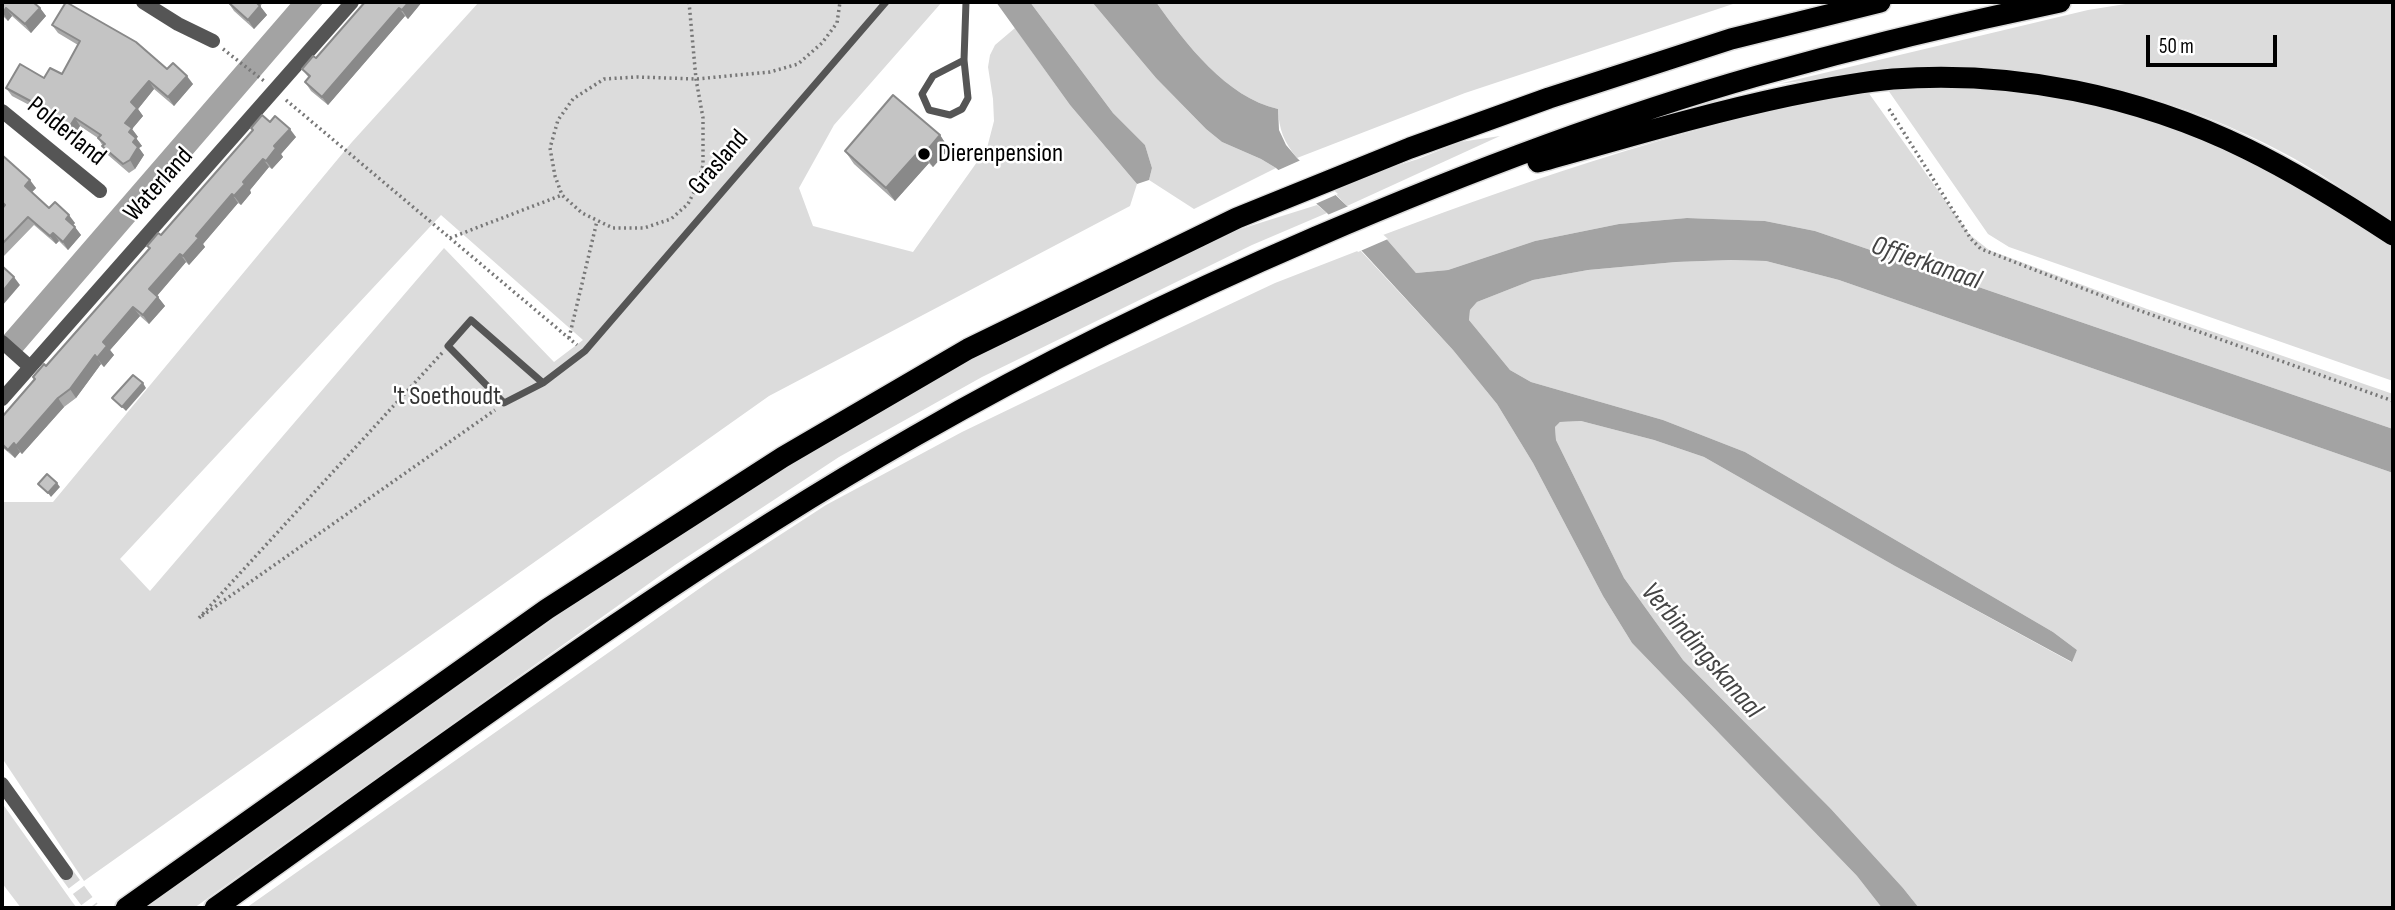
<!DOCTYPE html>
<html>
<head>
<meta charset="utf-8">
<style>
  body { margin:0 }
  #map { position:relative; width:2395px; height:910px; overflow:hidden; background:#fff; font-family:"Sofia Sans Condensed",sans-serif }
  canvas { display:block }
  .frame { position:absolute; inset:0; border:4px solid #000; pointer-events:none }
  .scale { position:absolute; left:2146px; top:35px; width:131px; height:32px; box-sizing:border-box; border:4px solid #000; border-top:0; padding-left:9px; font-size:21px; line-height:24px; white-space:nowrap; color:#000; -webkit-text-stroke:5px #fff; paint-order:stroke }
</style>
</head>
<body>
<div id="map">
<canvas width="2395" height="910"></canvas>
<div class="frame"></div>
<div class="scale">50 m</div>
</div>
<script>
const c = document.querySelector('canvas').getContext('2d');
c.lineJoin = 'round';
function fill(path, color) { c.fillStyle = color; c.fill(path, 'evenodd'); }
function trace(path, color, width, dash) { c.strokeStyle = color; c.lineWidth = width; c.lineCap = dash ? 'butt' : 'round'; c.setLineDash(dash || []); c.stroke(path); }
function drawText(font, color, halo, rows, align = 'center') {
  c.font = font + ' "Sofia Sans Condensed",sans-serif'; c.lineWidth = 5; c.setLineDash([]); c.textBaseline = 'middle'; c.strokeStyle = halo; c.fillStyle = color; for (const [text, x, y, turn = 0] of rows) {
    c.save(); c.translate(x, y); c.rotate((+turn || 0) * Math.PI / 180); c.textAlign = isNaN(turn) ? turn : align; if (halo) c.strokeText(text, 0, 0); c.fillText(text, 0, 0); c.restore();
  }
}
fill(new Path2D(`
  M479,2H942L834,125L799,188L813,226L913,252L987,148L994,121L993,99L988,67L990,55L995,45L1015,28L1070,105L1137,184L1130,206L769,396L84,881L2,758V502H53L352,142ZM441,215L583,340L554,362L444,248L150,591L120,559Z
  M1030,2H1092L1156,78L1206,129L1222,142L1261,159L1276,168L1194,209L1149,180L1152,168L1145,145L1113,113Z
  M1156,2H1739L1465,93L1297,158C1284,142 1279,130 1278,109C1226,97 1186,44 1156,2Z
  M2138,2H2393V223C2361,201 2329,179 2295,159C2209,111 2105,78 2006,70C1930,63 1853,75 1778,84L2088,10Z
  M1967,88L2018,89L2094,101L2204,137L2320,198L2393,248V381L2009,247L1988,234L1888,90Z
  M1868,92L1969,234L1989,250L2147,309L2393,394V429L1815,231L1765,221L1687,218L1619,224L1535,241L1448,270L1416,273L1383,235C1540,176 1702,120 1868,92Z
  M1500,136L1347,206L1329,187L1418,159L1460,142Z
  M1317,205L1327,213L1252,245L982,377L839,457L675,565L194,908H146L590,593L833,437L975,358L1185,253L1231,232Z
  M1360,250L1453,350L1497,404L1533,463L1603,596L1632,643L1857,876L1882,908H246L720,574L826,505L962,432L1101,365L1275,283Z
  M1731,260L1766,261L1839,280L2393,473V908H1919L1903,888L1831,809L1683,660L1624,578L1556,440L1555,427L1560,422L1581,421L1654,440L1704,457L1895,566L2071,662L2077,650L2053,632L1745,452L1663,420L1531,382L1510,370L1469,320L1470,310L1477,302L1533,280L1588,270L1676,262Z
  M2,803L73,903L77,908H21L2,883Z`), '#dcdcdc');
fill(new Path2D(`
  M292,2H324L22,352L3,336Z
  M996,2H1030L1113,113L1145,145L1152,168L1149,180L1137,184L1070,105Z
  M1092,2H1156C1186,44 1226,97 1278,109L1279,130L1286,145L1297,158L1347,206L1383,235L1416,273L1448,270L1535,241L1619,224L1687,218L1765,221L1815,231L2393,429V473L1839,280L1766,261L1731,260L1676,262L1588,270L1533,280L1477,302L1470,310L1469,320L1510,370L1531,382L1663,420L1745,452L2053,632L2077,650L2072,662L1895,566L1704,457L1654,440L1581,421L1560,422L1555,427L1556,440L1624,578L1683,660L1831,809L1903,888L1919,908H1882L1857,876L1632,643L1603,596L1533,463L1497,404L1453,350L1327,213L1276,168L1261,159L1222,142L1206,129L1156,78Z`), '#a3a3a3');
fill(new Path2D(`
  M1301,160L1338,194L1313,205L1274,172Z
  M1351,205L1388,239L1358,252L1325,216Z`), '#fff');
trace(new Path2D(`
  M66,873L92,908`), '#d9d9d9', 14, [14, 7]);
const motorway = new Path2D(`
  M1538,162C1621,139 1704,114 1789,96C1823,89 1858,82 1893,79C2014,70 2139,96 2247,149C2298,174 2346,204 2393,235
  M126,908L547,609L783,457L968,349L1237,218L1410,148L1549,98L1731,39L1880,2
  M215,908C444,745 670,576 915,436C1045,361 1179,296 1316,237C1460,175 1606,119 1757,76C1857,48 1959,23 2060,2`);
trace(motorway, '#dbdbdb', 24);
trace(new Path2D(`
  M689,2L696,79L703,118V165L697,186L688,204L671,219L644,228H613L582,213L562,195L555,176L550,148L558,120L573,99L604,79L637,77L696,79L770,72L798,64L822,43L837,23L840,2
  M223,49L264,81
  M286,100L577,345
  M1889,109L1971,239L1981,249L2141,311L2393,401
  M450,238L562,195
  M569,338L597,221
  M442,353L199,618L495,410`), '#777', 3.5, [2, 3.5]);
trace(new Path2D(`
  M964,60L933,76L922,94L929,110L950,115L962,109L968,98L964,60L966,2
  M543,383L504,403L448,346L471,320L543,383L585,351L886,2`), '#555', 7);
trace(new Path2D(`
  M143,2L178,24L213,41
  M2,111L100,191
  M2,342L30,367
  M2,399L352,2`), '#555', 14);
trace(new Path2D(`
  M2,784L66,873`), '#555', 14);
trace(motorway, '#000', 21);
fill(new Path2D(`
  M2,2L34,3L40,8L46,16L31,33L12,16L8,21L4,17L2,19Z
  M228,2H264L260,6L267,15L254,29L234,11Z
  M365,2H422L408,19L405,16L328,105L311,91L305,82L309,78L302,69L316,58Z
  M52,25L167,69L193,84L174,106L154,89L138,109L143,116L132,129L138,137L136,138L142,146L139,148L144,155L135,169L129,173L108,155L98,138L80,126L75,134L58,123L56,119L12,96L6,88L44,78L62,74L78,45L58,33Z
  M270,122L296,137L281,154L283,157L272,169L269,167L250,190L251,193L241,205L238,203L203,244L205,247L189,265L186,262L157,296L165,306L149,324L140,316L110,350L114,355L104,367L101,364L76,398L64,407L22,454L20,452L15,458L2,447V417L34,379L33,377L46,366L149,248L147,246L161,235L253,130L251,128Z
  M940,135L949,149L933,167L929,163L895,201L854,164L845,151Z
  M2,155L36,188L32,192L49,208L75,223L73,225L81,235L68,250L59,241L56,244L34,225L2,258V209L4,207L2,205Z`), '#a9a9a9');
fill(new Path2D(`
  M409,2H422L408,19L402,10Z
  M260,6L267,15L254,29L248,20Z
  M6,8L12,16L8,21L3,13Z
  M40,8L46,16L31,33L25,24Z
  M399,8L405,16L328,105L322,97Z
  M187,76L193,84L174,106L168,97Z
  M149,81L154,89L138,109L143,116L132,129L138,137L136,138L142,146L139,148L144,155L135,169L130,160L133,142L125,123L131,102Z
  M75,118L80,126L75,134L70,126Z
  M290,129L296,137L281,154L283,157L272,169L266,161L274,146Z
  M940,135L949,149L933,167L924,154Z
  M920,150L929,163L895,201L886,188Z
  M263,159L269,167L250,190L251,193L241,205L234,196L243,182Z
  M30,180L36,188L30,194L25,186Z
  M232,194L238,203L203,244L205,247L189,265L183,256L196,236Z
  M69,215L75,223L71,227L66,219Z
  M75,227L81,235L68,250L63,242Z
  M53,233L59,241L56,244L50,236Z
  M180,254L186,262L155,298L149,289Z
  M14,277L20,285L2,306V292Z
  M158,297L165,306L149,324L143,315Z
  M133,307L140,316L110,350L114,355L104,367L97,358L103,342Z
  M95,355L101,364L76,398L70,389Z
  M143,383L146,388L126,411L122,407Z
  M58,398L64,407L22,454L16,446Z
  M14,443L20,452L15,458L8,450Z
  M57,483L60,487L51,497L48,493Z`), '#898989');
const building = new Path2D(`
  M2,2H33L40,8L25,24L6,8L3,13L2,12Z
  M66,2L136,42L167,69L173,63L187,76L168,97L149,81L131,102L137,108L125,123L132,128L129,132L136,138L133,142L138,147L130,160L123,164L102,146L105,144L98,138L101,135L75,118L70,126L52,115L53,113L6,88L20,64L44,78L50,68L62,74L80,41L52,25Z
  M228,2H256L260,6L248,20Z
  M365,2H409L402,10L399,8L322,97L305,82L310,76L302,69L313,56L316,58Z
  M893,95L940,135L924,154L920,150L886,188L845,151Z
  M262,115L270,122L275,116L290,129L274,146L276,148L266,161L263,159L243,182L245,184L234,196L232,194L196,236L199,238L183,256L180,254L149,289L158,297L143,315L133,307L103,342L107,346L97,358L95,355L70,389L58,398L16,446L14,443L8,450L2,444V417L35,379L33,377L44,364L46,366L150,248L147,246L158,233L161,235L253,130L251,128Z
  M2,155L30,180L25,186L49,208L55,202L69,215L66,219L75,227L63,242L53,233L50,236L28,217L2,244V209L5,205L2,202Z
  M2,266L14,277L2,292Z
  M133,375L143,383L122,407L112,398Z
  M47,474L57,483L48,493L38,484Z`);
fill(building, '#c4c4c4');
trace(building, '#898989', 2);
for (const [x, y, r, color] of [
  [924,154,7,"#000"]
]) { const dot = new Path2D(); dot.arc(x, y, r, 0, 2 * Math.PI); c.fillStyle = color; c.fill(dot); trace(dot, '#fff', 2.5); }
drawText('26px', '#000', '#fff', [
  ["Polderland",66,132,39],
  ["Grasland",719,163,-49],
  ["Waterland",159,185,-48]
]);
drawText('26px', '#000', '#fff', [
  ["Dierenpension",938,154]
], 'left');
drawText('26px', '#333', '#fff', [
  ["'t Soethoudt",447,397]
]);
drawText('italic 28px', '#444', '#fff', [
  ["Offierkanaal",1926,264,19],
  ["Verbindingskanaal",1701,651,49]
]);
</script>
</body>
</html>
